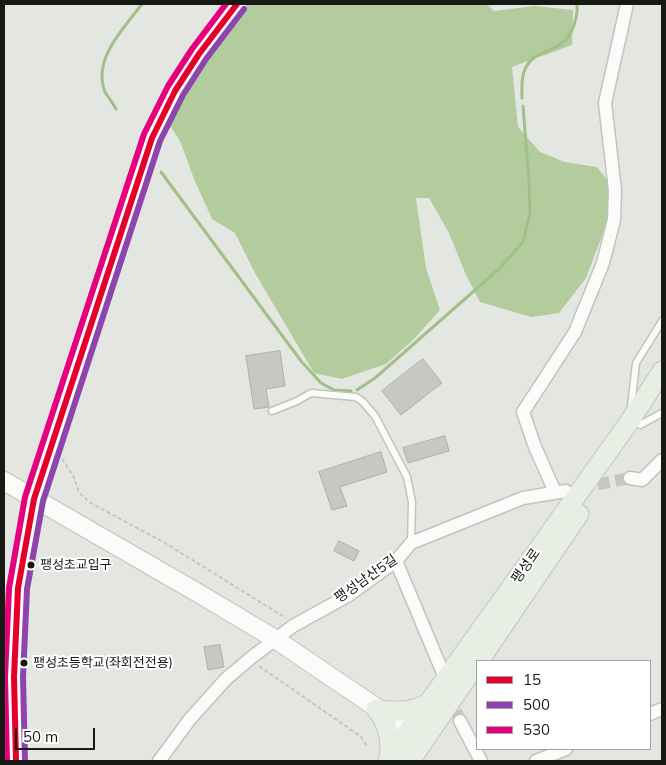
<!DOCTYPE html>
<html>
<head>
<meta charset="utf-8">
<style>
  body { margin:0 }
  #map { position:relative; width:666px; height:765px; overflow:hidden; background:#e4e7e1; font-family:Mulish,sans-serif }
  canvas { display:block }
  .frame { position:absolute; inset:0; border:5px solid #161914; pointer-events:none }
  .legend { position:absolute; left:476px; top:660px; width:175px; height:90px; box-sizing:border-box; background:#fff; border:1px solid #a2a3a1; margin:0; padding:6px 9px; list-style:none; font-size:15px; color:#161914 }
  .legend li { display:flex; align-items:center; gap:10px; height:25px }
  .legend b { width:25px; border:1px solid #a2a3a1 }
  .scale { position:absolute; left:15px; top:728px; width:80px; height:22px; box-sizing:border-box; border:2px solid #161914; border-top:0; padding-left:6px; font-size:15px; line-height:18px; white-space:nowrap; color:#161914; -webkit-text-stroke:4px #fff; paint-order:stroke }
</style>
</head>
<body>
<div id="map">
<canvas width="666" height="765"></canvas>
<div class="frame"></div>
<ul class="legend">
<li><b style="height:6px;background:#e4002b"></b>15</li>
<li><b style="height:6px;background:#8e44ad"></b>500</li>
<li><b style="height:6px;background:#e5007d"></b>530</li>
</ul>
<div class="scale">50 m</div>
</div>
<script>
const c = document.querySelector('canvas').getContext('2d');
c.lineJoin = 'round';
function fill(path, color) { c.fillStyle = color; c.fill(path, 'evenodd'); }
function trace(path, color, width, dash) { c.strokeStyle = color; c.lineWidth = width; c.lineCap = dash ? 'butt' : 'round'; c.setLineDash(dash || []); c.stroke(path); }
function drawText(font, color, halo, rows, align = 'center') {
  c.font = font + ' Mulish,"Noto Sans KR",sans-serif'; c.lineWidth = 4; c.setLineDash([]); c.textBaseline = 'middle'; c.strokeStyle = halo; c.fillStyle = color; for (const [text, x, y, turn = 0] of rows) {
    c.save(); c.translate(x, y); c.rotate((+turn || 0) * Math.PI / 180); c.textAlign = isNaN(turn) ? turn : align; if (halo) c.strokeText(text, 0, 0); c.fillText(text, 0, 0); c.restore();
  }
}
fill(new Path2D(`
  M236,4H487L494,11L535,6L573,10L572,45L512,67L518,127L540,152L565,162L597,167L615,190L605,228L586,278L559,313L531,317L480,302L466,275L449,233L429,198H416L426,268L440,310L414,339L386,364L342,379L314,373L255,273L235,233L212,219L194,179L180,141L165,118L244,11Z`), '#b3cc9e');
trace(new Path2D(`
  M522,98C522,87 521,76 526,67C535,51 550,53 562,43C573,35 578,16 577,4
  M116,109C113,103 108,97 105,92C92,59 124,28 142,4
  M161,172L301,361L321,383L334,390L351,391
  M357,390L375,378L499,269L523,242L530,213L529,181L523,106`), '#a2bf88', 3);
const building = new Path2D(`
  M280,351L285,386L266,389L269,407L254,409L246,356Z
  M423,359L442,383L401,415L382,391Z
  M445,436L449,451L408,463L403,448Z
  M381,452L387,472L340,487L347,506L332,510L319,472Z
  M339,541L359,551L354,561L334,551Z
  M220,645L224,667L208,670L204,647Z`);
fill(building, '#c5c8c3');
trace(building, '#adafab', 1);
trace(new Path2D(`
  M580,488L630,478
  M450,694L460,721`), '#c5c8c2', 12, [12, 6]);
const lane = new Path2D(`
  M631,407L636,363L662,321
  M272,411L297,401L311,393L356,397L363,402L375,416L407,477L412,502L411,543
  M640,425L662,413`);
const street = new Path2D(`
  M630,478L642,480L662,460
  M555,492L535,447L523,412L575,332L603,263L614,220L615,190L605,103L627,4
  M396,561L443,673
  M650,714L662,709
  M460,721L481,761
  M159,761L190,719L226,679L252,657L293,626L349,595L396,561L411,543L523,498L566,491
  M536,761L566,749`);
const secondary = new Path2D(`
  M4,481L198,593L275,639L420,737
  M16,761L14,677L18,588L34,499L152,138L175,91L199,54L237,4`);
const primary = new Path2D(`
  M479,661L579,514
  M376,709C395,713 413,713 430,702
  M376,709C388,722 393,743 388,761
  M390,761L409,730L630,421L662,371
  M410,761L477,663`);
trace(lane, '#c0c3be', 9);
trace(street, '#c0c3be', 15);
trace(secondary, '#c0c3be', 20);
trace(primary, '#c2c4c1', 21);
trace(new Path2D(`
  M62,459L73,475L79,492L89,502L165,543L286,618
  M259,666L347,727L361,737L367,746`), '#c4c5c2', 2, [4, 2.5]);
trace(lane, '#fbfbfa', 6);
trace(street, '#fbfbfa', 12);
trace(secondary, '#fbfbfa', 18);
trace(primary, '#e9eee5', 19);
trace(new Path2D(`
  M16,761L14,677L18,588L34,499L152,138L175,91L199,54L237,4`), '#e4002b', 6);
trace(new Path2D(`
  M25,761L23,677L27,589L43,501L160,141L183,95L206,59L244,9`), '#8e44ad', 6);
trace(new Path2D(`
  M7,761L5,677L9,588L25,497L144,134L168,86L192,49L226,4`), '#e5007d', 6);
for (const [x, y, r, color] of [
  [31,565,4.5,"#161914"],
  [24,663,4.5,"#161914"]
]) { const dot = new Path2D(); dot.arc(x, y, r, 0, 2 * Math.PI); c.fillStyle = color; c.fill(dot); trace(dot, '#fff', 2); }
drawText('13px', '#161914', '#fff', [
  ["팽성초교입구",40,565],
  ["팽성초등학교(좌회전전용)",33,663]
], 'left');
drawText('14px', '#161914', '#fff', [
  ["팽성로",526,566,-55],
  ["팽성남산5길",366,579,-35]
]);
</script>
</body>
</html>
